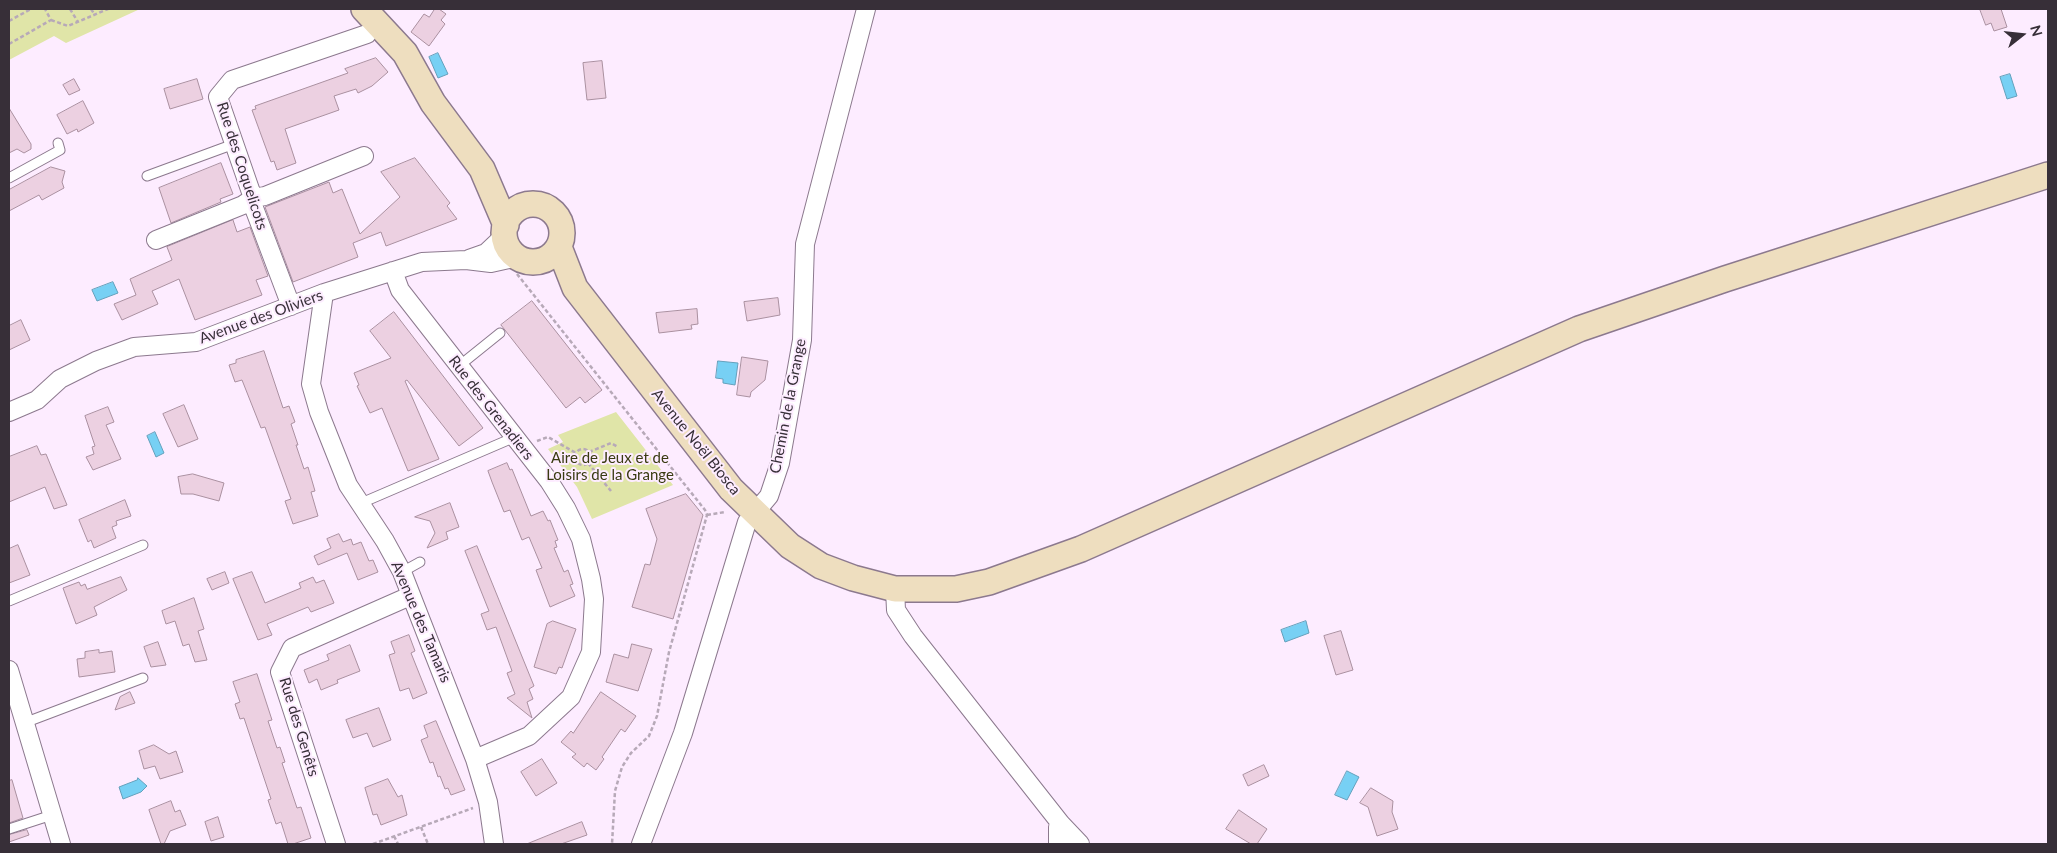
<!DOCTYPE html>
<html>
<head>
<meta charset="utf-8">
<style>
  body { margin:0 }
  #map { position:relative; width:2057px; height:853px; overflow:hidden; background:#fdecff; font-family:Lato,sans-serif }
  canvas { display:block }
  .frame { position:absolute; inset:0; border:10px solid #372f38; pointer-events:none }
  .north { position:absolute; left:1997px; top:10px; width:50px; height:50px; -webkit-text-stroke:4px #fdecff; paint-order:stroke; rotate:74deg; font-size:14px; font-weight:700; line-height:20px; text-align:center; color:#372f38 }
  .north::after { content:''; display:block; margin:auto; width:18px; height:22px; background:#372f38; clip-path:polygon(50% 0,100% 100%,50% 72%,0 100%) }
</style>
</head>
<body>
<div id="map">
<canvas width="2057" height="853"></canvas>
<div class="frame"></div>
<div class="north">N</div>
</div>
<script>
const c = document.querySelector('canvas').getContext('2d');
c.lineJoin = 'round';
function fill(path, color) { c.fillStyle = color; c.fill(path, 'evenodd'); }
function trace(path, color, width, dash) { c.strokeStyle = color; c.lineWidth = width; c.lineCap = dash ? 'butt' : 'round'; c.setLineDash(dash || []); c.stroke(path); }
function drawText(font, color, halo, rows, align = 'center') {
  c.font = font + ' Lato,sans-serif'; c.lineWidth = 4; c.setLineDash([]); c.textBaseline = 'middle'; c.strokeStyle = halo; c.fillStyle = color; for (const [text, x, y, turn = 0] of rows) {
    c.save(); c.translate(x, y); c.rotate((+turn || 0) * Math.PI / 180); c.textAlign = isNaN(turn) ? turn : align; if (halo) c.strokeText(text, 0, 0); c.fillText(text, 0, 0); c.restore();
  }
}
fill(new Path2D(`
  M9,9H140L66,43L54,36L9,60Z
  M616,412L673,485L592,519L577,487L548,449L563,442L558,435Z`), '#e0e5a8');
const water = new Path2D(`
  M438,53L448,74L438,78L429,57Z
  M2010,74L2017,96L2007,99L2000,77Z
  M113,282L118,293L97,301L92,290Z
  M718,361L738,363L735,385L723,383V379L716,378Z
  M155,432L164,453L156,457L147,436Z
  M1306,621L1309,633L1285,642L1281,630Z
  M1347,771L1359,777L1347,800L1335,795Z
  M138,778L147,786L141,792L123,799L119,787L137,780Z`);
fill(water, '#77d0f4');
trace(water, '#64a0bc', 1);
const building = new Path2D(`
  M435,9H439L446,14L441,20L445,24L429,46L411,32L424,14L429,17Z
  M1980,9H2001L2007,27L1994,31L1991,23L1986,25Z
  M376,58L388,72L372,86L358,93L356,89L334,96L339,110L285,129L296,163L277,170L274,161L271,162L252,110L256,109L255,106L348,73L345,69Z
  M602,61L606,98L587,100L583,63Z
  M74,79L80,90L69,95L63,85Z
  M197,79L203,99L170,109L164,89Z
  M83,101L94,123L78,132L77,129L67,134L57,115Z
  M9,108L31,144V149L24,153L17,149L9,153Z
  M415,158L450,203L447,206L457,219L386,246L381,232L353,243L358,257L293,282L265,207L329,182L333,193L342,189L360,234L400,197L381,172Z
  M221,163L233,194L220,199L221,202L171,223L159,188Z
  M51,167L65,171L62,182L64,188L42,200L39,195L9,211V190Z
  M233,220L237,232L250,227L268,276L256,280L262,295L195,320L179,279L152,291L158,304L122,320L114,304L136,295L130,279L172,260L167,247Z
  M778,298L780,315L747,321L744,302Z
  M532,301L602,390L585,403L580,397L566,408L501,325Z
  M697,309L698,324L691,325L692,329L659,333L656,313Z
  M394,312L483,428L459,446L407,380L405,381L439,459L408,471L382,408L370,413L357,386L359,385L354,373L391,358L370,331Z
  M21,320L30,340L9,350V326Z
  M264,351L283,408L289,406L295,422L291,424L298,445H296L304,469L308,467L315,491L311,492L318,516L293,524L285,501L291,499L265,427L261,428L242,380L235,382L229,365L236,363V360Z
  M742,357L768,361L765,380L751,392L750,397L737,395Z
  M184,405L198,439L178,447L163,414Z
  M108,407L114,422L106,425L121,459L93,470L86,457L94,454L92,447L95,446L85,416Z
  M37,446L41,455L46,454L67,505L54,509L45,487L9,502V457Z
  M507,463L510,470L512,469L531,516L543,511L548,521L550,520L558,540L555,541L557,547L554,548L564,572L568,570L573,584L570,585L575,596L550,607L536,570L542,568L529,537L522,540L510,510L504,512L492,482L488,471Z
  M193,474L224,483L219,501L193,494H181L178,477Z
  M686,494L703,515L673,619L632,607L645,564L650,565L657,539L646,509Z
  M125,500L131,516L116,521L117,525L112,527L116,538L94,548L91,540L88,542L79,520Z
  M450,503L459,527L446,532L448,539L427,548L435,533L430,521L415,517Z
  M339,534L343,542L351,539L353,545L361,542L369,561L373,560L378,572L358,580L347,553L318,565L314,556L331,548L327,539Z
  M18,545L30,575L9,583V549Z
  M477,546L534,686L529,689L533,699L527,702L532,718L507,698L515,694L507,673L512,671L496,627L487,630L481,614L489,611L465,551Z
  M225,572L229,583L212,590L207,579Z
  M252,572L265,603L301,588L299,583L313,577L316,583L324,580L334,603L311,612L308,607L267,624L272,635L258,640L233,579Z
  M121,577L127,590L94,607L97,615L76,624L63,588L79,582L81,586L85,584L87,589Z
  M194,598L204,629L198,631L207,660L195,662L189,644L183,646L175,621L166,624L162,611Z
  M553,621L576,629L562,668L559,667L556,674L534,667L547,624Z
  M1341,631L1353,670L1336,675L1324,636Z
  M409,635L415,651L411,653L427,693L413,699L409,688L400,691L389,655L395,653L391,642Z
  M158,642L166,665L151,667L144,647Z
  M632,644L652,649L638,691L606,682L614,654L628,658Z
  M350,645L360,671L337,680L338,683L321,690L317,679L309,683L304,670L329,660L327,655Z
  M99,650V653L112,651L115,672L79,677L77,659L85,658V652Z
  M257,674L272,720L268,721L277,748L280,747L285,762L282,763L297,808L301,807L311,838L293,844H288L281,822L276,824L268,800L271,799L244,718L240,719L235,704L240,702L233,682Z
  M130,692L135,703L115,710L120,697Z
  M601,692L636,716L625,732L621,729L602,757L604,759L596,770L587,763L584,767L572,757L576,754L561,742L571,731L573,733Z
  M379,708L391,740L373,747L367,733L353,738L346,720Z
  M436,721L465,790L451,795L448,788L445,789L440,776L438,777L433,762L430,763L421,740L428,737L424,726Z
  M154,745L169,754L176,751L183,772L160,779L155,766L144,769L139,751Z
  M542,759L557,783L536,796L521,772Z
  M1264,765L1269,776L1248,786L1243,775Z
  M388,779L398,797L402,795L407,815L381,825L377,814L373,815L365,788Z
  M12,780L23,818L9,823V781Z
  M1371,788L1393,801L1392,812L1398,829L1377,836L1368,807L1360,803Z
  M171,801L175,812L180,810L186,825L170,831L164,844H161L149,810Z
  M1239,810L1267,829L1257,844H1251L1226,829Z
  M218,817L224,837L211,841L205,822Z
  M582,822L587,835L561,844H527Z
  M27,830L29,835L9,842V835Z`);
fill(building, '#ecd0e1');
trace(building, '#aa90a0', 1);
const lane = new Path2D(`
  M147,176L234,144
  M9,178L60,150L58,143
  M459,366L500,333
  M359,504L515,437
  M402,572L420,562
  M9,601L143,545
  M24,723L143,678
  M9,829L52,815`);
const street = new Path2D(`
  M156,240L243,205L253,198L265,196L364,156
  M469,259L486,253L505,235
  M393,271L400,290L549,481L566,508L581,539L591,579L594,599L591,652L571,697L529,736L475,759
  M324,293L311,384L319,412L348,485L385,541L402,572L475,759L488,802L494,844
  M291,306L254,208L253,198L218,97L232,80L367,34
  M9,412L37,400L60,379L96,361L134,347L196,342L324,293L422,262L466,260L491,263L518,257
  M895,589L896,610L913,636L1061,824L1080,844
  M9,670L61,844
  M336,844L280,672L292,648L410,596
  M641,844L683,733L747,522L769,496L780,463L802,340L805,244L866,9
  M1058,844V827L1061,824`);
const secondary = new Path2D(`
  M364,9L405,53L433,103L482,169L506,225
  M504 233a29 29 0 1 1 58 0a29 29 0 1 1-58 0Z
  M559,247L575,288L731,489L790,546L821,566L853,578L895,589H956L989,582L1081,549L1579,329L1725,279L2048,175`);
trace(lane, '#8c798e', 11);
trace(street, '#8c798e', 20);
trace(secondary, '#8c798e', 28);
trace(new Path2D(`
  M70,9L78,22
  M91,9L95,15
  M51,20L68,26L108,9
  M9,21L31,9
  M9,44L51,20L45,9
  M517,274L705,510L707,515L669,652L657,716L649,736L631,753L622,767L615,791L612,844
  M537,441L548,437L576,453
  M575 457a8 8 0 1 1 16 0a8 8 0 1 1-16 0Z
  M589,452L611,443L618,447
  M588,463L611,491
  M707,515L725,512
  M421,827L428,844
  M394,836L398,844
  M373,844L473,808`), '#b7a9b8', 2.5, [4, 2.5]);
trace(lane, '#fff', 9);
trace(street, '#fff', 18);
trace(secondary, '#eedebf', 25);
drawText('15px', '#372f38', '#fdecff', [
  ["Rue des Coquelicots",242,166,72],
  ["Avenue des Oliviers",261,317,-20],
  ["Chemin de la Grange",788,406,-79],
  ["Rue des Grenadiers",491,408,52],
  ["Avenue Noël Biosca",696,442,51],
  ["Avenue des Tamaris",421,622,67],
  ["Rue des Genêts",299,727,73]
]);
drawText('15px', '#393b11', '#fdecff', [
  ["Aire de Jeux et de",610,458],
  ["Loisirs de la Grange",610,475]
]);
</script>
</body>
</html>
